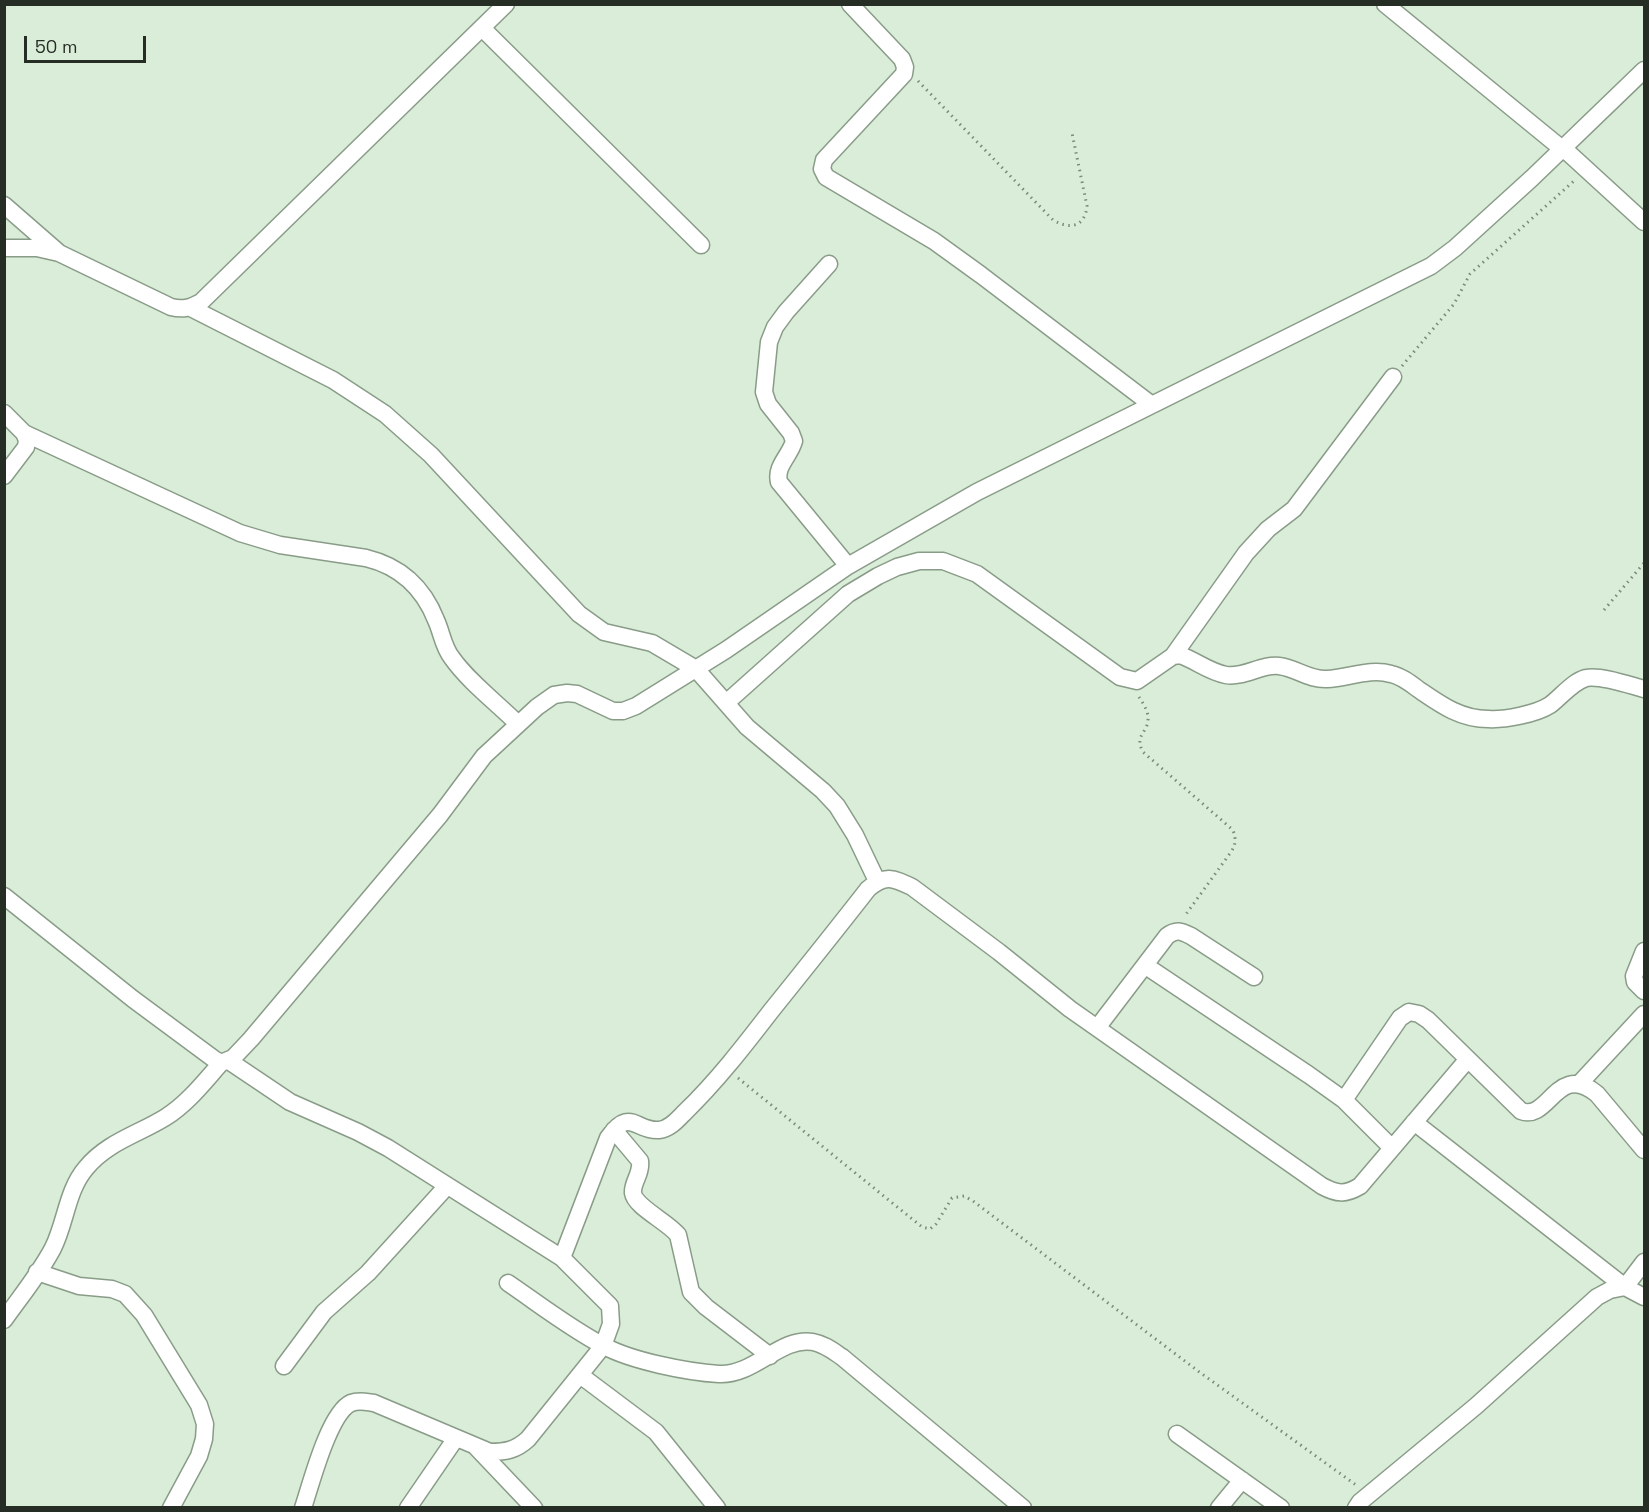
<!DOCTYPE html>
<html>
<head>
<meta charset="utf-8">
<style>
  body { margin:0 }
  #map { position:relative; width:1649px; height:1512px; overflow:hidden; background:#d9edd8; font-family:"Space Grotesk",sans-serif }
  canvas { display:block }
  .frame { position:absolute; inset:0; border:6px solid #262d25; pointer-events:none }
  .scale { position:absolute; left:24px; top:36px; width:122px; height:27px; box-sizing:border-box; border:3px solid #262d25; border-top:0; padding-left:8px; font-size:18px; line-height:21px; white-space:nowrap; color:#262d25; -webkit-text-stroke:4px #d9edd8; paint-order:stroke }
</style>
</head>
<body>
<div id="map">
<canvas width="1649" height="1512"></canvas>
<div class="frame"></div>
<div class="scale">50 m</div>
</div>
<script>
const c = document.querySelector('canvas').getContext('2d');
c.lineJoin = 'round';
function trace(path, color, width, dash) { c.strokeStyle = color; c.lineWidth = width; c.lineCap = dash ? 'butt' : 'round'; c.setLineDash(dash || []); c.stroke(path); }
const minor = new Path2D(`
  M850,4L902,59L905,67L904,74L824,160L822,169L826,177L934,241L981,275L1152,405
  M1385,4L1561,148
  M482,28L701,245
  M1562,147L1644,222
  M4,205L58,252
  M4,248H37L59,253L171,307C183,310 190,308 201,302L506,4
  M829,264L786,312L775,327L769,342L764,392L768,404L791,433L794,441C790,456 775,466 779,482L848,566
  M191,308L333,380L385,414L431,455L579,614L604,632L652,643L696,669L747,727L823,791L837,806L855,835L877,881
  M4,413L24,433L27,440L26,447L4,476
  M24,433L240,533L280,545L366,558C399,566 423,587 436,620C442,633 443,647 452,658C469,682 497,703 518,724
  M1173,656L1246,553L1268,529L1294,509L1393,377
  M726,703L848,594L878,576L897,567L919,561H943L977,574L1120,677L1137,681L1173,656L1180,655C1195,660 1209,672 1226,675C1244,678 1261,664 1279,666C1296,668 1309,680 1327,679C1348,678 1370,668 1391,674C1401,676 1410,683 1418,689C1440,704 1460,719 1488,719C1505,720 1536,714 1550,705C1561,697 1572,682 1586,678C1601,675 1629,685 1644,689
  M4,896L133,999L214,1059L221,1063L233,1058L251,1039L440,815L484,756L537,707L554,695L567,693L577,694L613,711H623L636,706L726,650L848,566L977,492L1431,266L1455,248L1532,178L1644,70
  M1644,951L1634,976L1635,982L1644,991
  M1146,966L1309,1075L1344,1100L1392,1148
  M1097,1028L1167,936C1176,929 1181,931 1191,936L1254,977
  M229,1061L290,1102L358,1132L388,1148L562,1258L608,1138C630,1106 636,1132 659,1130C670,1129 678,1119 685,1112C717,1081 744,1046 771,1011C804,970 836,930 868,889C885,874 893,878 912,887L999,952L1070,1009L1322,1186C1337,1194 1345,1195 1360,1186L1468,1059
  M1580,1083L1644,1014
  M1344,1100L1400,1018L1409,1012L1419,1014L1428,1020L1521,1111C1549,1122 1557,1061 1597,1094L1644,1150
  M1414,1122L1625,1287L1644,1262
  M614,1130L640,1161C642,1174 632,1182 633,1193C635,1207 668,1222 678,1235L691,1292L706,1307L770,1356
  M37,1272L79,1286L112,1289L125,1294L144,1315L199,1405L205,1424L204,1439L199,1456L171,1508
  M508,1283C539,1304 571,1329 604,1346C632,1361 687,1372 719,1374C754,1376 781,1336 813,1342C824,1344 833,1351 842,1357L1023,1508
  M4,1320C21,1296 40,1273 53,1248C66,1222 67,1190 86,1168C107,1142 139,1134 166,1117C188,1103 204,1082 221,1063
  M284,1366L324,1312L368,1273L447,1186
  M580,1375L656,1432L717,1508
  M1177,1434L1281,1508
  M476,1447L534,1508
  M303,1508C311,1484 329,1413 351,1403C359,1400 366,1402 374,1403L490,1452C506,1452 516,1450 528,1439L603,1346L611,1324L610,1306L562,1258
  M408,1508L456,1438
  M1219,1508L1242,1480
  M1356,1508L1360,1502L1476,1406L1597,1297L1610,1290L1625,1287L1644,1297`);
trace(minor, '#899c88', 19);
trace(new Path2D(`
  M918,81L1053,220C1070,230 1085,227 1087,206L1072,133
  M1402,366L1454,304L1470,274L1576,179
  M1604,610L1644,563
  M1139,697C1143,703 1149,712 1148,720C1147,734 1134,735 1143,752L1233,830C1236,839 1236,844 1231,852L1184,917
  M738,1078L922,1227L930,1229L936,1224L952,1198L964,1196L973,1201L1198,1371L1356,1485`), '#7c897b', 3, [1.5, 4.5]);
trace(minor, '#fff', 16);
</script>
</body>
</html>
